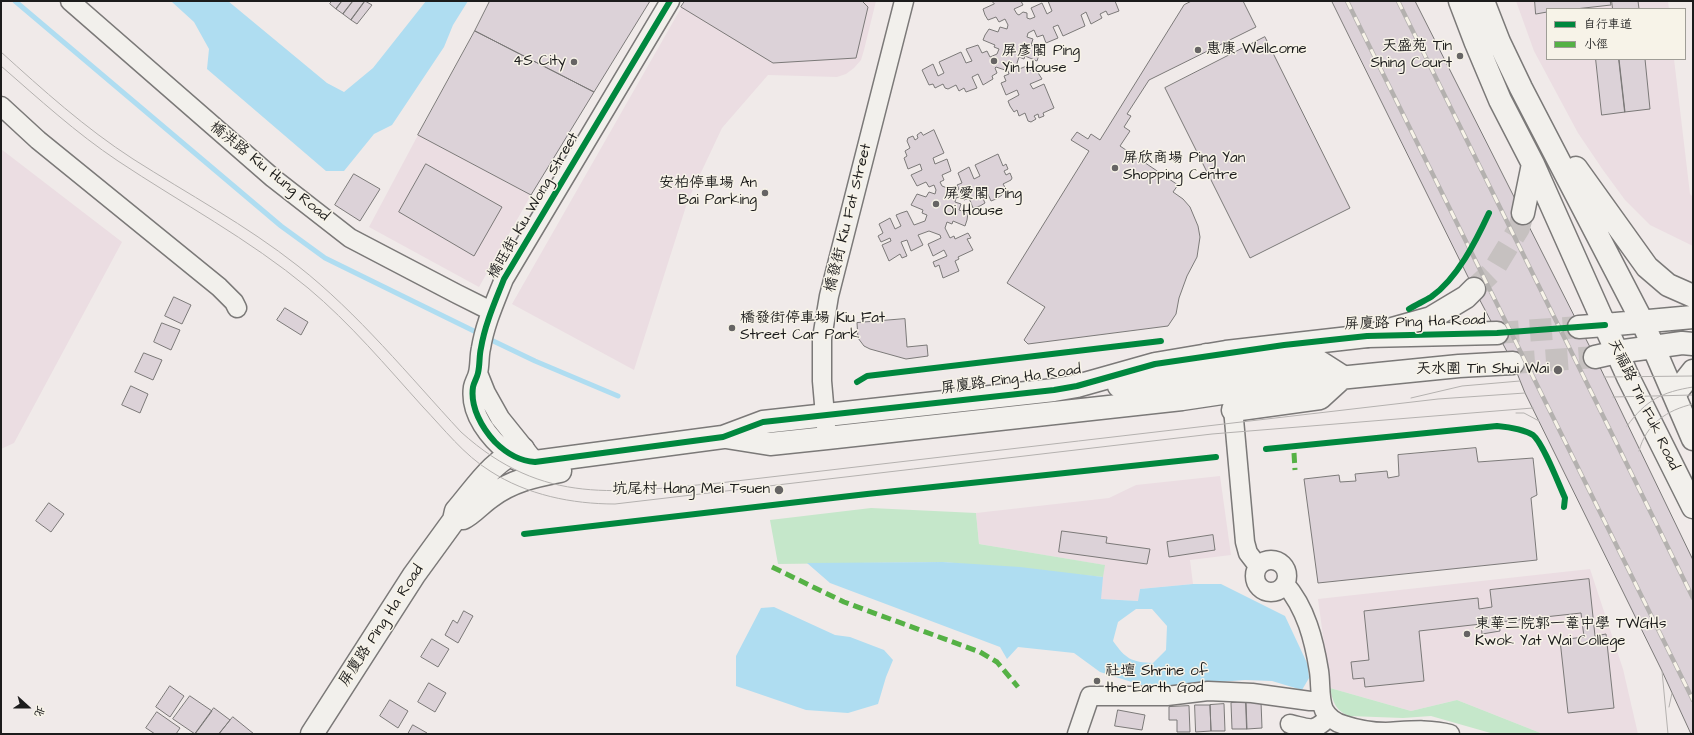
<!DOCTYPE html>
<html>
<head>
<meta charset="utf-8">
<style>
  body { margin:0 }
  #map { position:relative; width:1694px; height:735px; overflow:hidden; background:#f0eae9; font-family:"Architects Daughter","LXGW WenKai TC",sans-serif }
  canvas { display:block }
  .frame { position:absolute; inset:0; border:2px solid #1c1c1c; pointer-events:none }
  .legend { position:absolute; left:1546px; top:8px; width:140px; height:52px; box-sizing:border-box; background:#f7f3e8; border:1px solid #9f9d96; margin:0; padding:5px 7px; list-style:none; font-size:12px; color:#1c1c1c }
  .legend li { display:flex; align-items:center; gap:8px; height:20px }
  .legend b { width:20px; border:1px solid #9f9d96 }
  .north { position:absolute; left:8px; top:687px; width:40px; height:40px; -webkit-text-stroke:3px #f7f3e8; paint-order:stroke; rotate:111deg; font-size:11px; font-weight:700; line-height:16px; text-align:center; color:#1c1c1c }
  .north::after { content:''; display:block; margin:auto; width:14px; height:18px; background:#1c1c1c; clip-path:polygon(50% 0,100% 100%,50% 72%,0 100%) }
</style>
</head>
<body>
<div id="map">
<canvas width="1694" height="735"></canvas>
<div class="frame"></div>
<ul class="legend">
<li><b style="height:5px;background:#00873e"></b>自行車道</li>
<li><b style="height:5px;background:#55b145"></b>小徑</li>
</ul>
<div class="north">北</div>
</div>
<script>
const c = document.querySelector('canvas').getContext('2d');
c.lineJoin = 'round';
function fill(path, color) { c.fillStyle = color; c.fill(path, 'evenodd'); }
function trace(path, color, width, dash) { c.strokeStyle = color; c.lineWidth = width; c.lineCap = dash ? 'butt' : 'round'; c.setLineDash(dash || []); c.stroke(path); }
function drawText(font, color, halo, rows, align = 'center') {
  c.font = font + ' "Architects Daughter","LXGW WenKai TC",sans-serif'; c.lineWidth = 3; c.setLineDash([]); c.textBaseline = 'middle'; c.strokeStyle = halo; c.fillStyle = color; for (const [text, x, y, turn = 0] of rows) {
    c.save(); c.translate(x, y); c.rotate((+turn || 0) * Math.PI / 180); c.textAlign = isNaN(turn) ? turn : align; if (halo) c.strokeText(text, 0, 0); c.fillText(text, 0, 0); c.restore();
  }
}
fill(new Path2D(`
  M685,1H876L864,50L861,60L854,68L846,74L837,77L768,75L722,128L688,200L634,370L512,304Z
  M1516,1H1668L1669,9H1547V59H1674L1690,194L1693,197V246L1650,225L1625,200L1603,170L1578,133L1534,51Z
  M418,135L531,195L479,287L369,227Z
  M1,149L122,242L14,443L1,449Z
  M1220,476L1231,555L1190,560L1193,584L1140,589L1139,601L1100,599L1104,565L979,544L976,513L1109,498L1136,485Z
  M1590,569L1623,669L1638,734H1543L1457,700L1411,711L1330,688L1318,599Z`), '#ebdde2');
fill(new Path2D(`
  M871,508L976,513L979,544L1105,565L1103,577L943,562L778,564L770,520Z
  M1330,688L1411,711L1457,700L1543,734H1494L1431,716L1403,718L1349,716C1335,710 1333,702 1330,688Z`), '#c5e7ca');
fill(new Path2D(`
  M228,1L327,83L344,92L373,68L426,1H468L453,25L444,47L392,125L374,134L344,171H326L207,69L209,49L194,22L172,2Z
  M943,562L1020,567L1103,577L1101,599L1138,601L1140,589L1193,584H1221L1285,616L1308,665L1309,678L1302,690L1272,681L1245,680L1155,687L1138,684L1100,672L1074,653L1018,647L1007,659L1000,647L830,583L807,563ZM1136,609H1152L1167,626L1166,650L1153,663C1131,662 1126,659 1113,641L1118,622Z
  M774,607L835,635L850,637L884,650L893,660L886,677L878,704L848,713L806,710L736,686V656L761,608Z`), '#afddf1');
trace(new Path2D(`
  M15,1L281,226L325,258L480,334
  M487,338L535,361L618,396`), '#afddf1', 5);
const building = new Path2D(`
  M332,1H342L336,9L330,4Z
  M342,1H353L343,14L336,9Z
  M353,1H365L351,20L343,14Z
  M365,1L372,5L357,24L351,20Z
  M490,1H650L594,92L475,31Z
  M685,1H862L868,7L856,58L773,63L681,7Z
  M992,1H1021L1023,5L1014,9L1017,14L1019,15L1023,12L1027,13V18L1030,19L1035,17L1031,8L1042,3L1047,14L1052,11L1048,1H1115L1119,11L1108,15L1106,11L1100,14L1102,18L1091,24L1086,12L1081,15L1085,26L1063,36L1058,25L1053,27L1058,38L1046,43L1043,35L1037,37L1034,30L1028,33L1027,37L1033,39L1031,45L1040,48L1039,55L1037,61L1025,56L1024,59L1019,57L1017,63L1019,69L1027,66L1029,71L1035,68L1042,79L1030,84L1033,89L1044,84L1054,108L1043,113L1044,116L1039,118L1038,114L1034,116L1036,119L1031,122L1028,121L1025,113L1019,116L1017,110L1014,112L1010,106L1008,101L1019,95L1017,90L1006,95L1001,83L1006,81L1004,76L1009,74L1008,71L996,67L995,68L997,73L992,76L993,79L983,85L978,74L972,77L977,88L966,92L964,88L959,91L956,85L948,89L945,88L943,84L935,88L933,84L929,85L922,70L933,64L938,76L944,73L939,62L961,52L966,63L972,61L966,49L978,45L982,53L987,51L990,57L997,54L999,49L994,47L995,45L983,40L985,35L989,29L998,32L1000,27L1007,29L1008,25L1005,19L999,22L996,17L988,20L985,15L983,9L994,4Z
  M1192,1H1243L1256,27L1149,80L1127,114L1131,116L1124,127L1130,131L1120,146L1178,185L1173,192L1183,199L1190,207L1198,226L1200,237L1197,257L1187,276L1179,298L1176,314L1168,326L1028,344L1024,340L1045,307L1007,283L1089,151L1071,140L1077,132L1088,139L1091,134L1100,140L1184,5Z
  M1332,1H1415L1595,357L1693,560V734H1691L1662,671L1525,393L1513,363L1474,289Z
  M1535,1H1610L1611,5L1575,9H1547V12L1536,14Z
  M1612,1H1638L1639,9H1613Z
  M475,31L594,92L531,195L418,135Z
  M1265,37L1350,208L1250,258L1165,88Z
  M1596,59H1619L1625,112L1602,115Z
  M1619,59H1645L1650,109L1625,112Z
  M934,130L944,153L933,158L935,164L947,159L951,171L942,175L944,180L940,182L942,186L955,191L959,189L957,185L962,183L958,173L969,167L974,179L980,176L975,165L998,154L1003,166L1006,164L1008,169L1004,171L1006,175L1010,173L1012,178L1011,180L1003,184L1006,189L1001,192L1002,195L996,199L991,201L986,190L980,192L985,203L980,206L973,208L969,198L964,200L962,196L956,198L955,202L961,204L959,210L968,213L967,220L965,226L953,221L952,224L947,222L945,228L950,238L954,236L955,239L968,233L971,238L967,239L973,250L958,257L959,259L955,261L959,271L943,278L939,265L935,267L933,262L947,256L944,250L933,256L928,244L941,238L940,235L929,231L918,235L923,245L911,251L907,240L901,242L907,256L902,258L900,254L889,261L882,245L891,241L890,238L881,242L878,236L883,233L879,224L890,218L895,229L901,226L896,215L901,213L907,211L914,225L925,221L927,215L922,213L923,210L911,205L917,194L926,197L929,192L935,194L936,190L934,185L929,187L926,182L917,186L911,175L922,170L920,164L908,169L904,158L907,156L905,151L910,148L907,141L908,138L913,136L915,140L918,138L917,135L921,132L923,135Z
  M426,164L502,207L474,256L399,212Z
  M354,174L380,189L360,221L335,205Z
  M174,297L191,305L182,324L165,316Z
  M285,308L308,322L301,335L277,320Z
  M905,319L907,347L927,345L928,356L906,359L870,349L864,346L858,338L857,323Z
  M162,323L180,330L171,350L154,342Z
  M144,353L162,360L153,380L135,372Z
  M131,386L148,394L140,413L122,405Z
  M1476,448L1478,462L1533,458L1537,495L1531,498L1537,560L1318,583L1304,479L1339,475L1340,482L1356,481L1355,474L1387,471L1388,478L1399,476L1398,455Z
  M49,503L64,514L51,532L36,521Z
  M1062,531L1107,537L1106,543L1150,549L1147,564L1059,552Z
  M1213,535L1215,550L1169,557L1167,542Z
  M1589,579L1595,636L1606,634L1614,708L1568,713L1560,640L1584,637L1581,613L1499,622L1500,631L1482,634L1481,624L1419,631L1424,681L1365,687L1364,678L1353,679L1351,662L1369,660L1364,611L1478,598L1479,609L1492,607L1490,590Z
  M464,611L473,616L458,643L445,635L453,620L457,623Z
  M432,639L449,649L438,667L421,657Z
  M429,683L446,693L435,712L418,702Z
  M170,686L184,696L170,717L156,707Z
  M190,696L212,711L195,734L173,719Z
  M390,700L408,711L398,728L380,716Z
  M1246,702L1247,729H1232L1231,703Z
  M1246,702H1261L1262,728L1247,729Z
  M1224,704L1225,731H1211L1210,705Z
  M1195,705H1210L1211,731L1196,732Z
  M1189,706L1190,732H1177V720H1169V707Z
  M214,708L230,720L219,734H195Z
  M1118,710L1145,715L1142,730L1115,726Z
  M157,712L180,728L176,734H155L146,728Z
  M233,717L254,734H219Z
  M413,725L427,733L426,734H408Z`);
fill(building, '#dcd2d8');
trace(building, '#7b7978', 1);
trace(new Path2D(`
  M1497,333L1579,327
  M1513,363L1595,357`), '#c6c1c0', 22, [22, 11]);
trace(new Path2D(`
  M1474,289L1493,271L1519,228L1523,213`), '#c6c1c0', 22, [22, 11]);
const minor = new Path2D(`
  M70,1L273,178L350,238L457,294L491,311
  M1,106L38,140L219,287L234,302L237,308
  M478,373L486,393L500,418L533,459
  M1232,397L1245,542L1248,553L1258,566
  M827,438L822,381V338L829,296L904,1
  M509,454C490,439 469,414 473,387C474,382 477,378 478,373C480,365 479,356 481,348C485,324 495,302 504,279L670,1
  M1255 576a16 16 0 1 1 32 0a16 16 0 1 1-32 0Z
  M1285,584C1306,608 1314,640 1319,671C1321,684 1319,699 1324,710C1328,717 1336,723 1344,725C1356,729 1372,732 1386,732C1407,731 1429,728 1450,734
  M1290,724C1311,729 1313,733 1329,717
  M1077,734L1090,696H1167L1208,691L1252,693L1310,701H1321`);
const tertiary = new Path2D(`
  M1579,327L1605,325
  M1206,355L1212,363L1229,372L1318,361L1343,377L1320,398L1233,410
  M1595,357L1617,352
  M1119,386L1212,374L1225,381L1227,386
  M726,437L770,444L827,438L1182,399L1289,383L1459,366L1513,363
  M509,454L517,459L535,462L723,437L763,422L1054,390L1077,386L1155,364L1226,352L1367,336L1497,333
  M463,518C473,513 481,503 490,497C511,481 534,476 560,471
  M312,734L414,575L454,520L456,511C476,488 493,459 523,449`);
const secondary = new Path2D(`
  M1460,1L1476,43L1500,100L1533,164L1628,377L1693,507
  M1483,1L1499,42L1521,88L1643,323L1693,439
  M1576,168L1647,267L1668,285L1693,296
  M1523,213L1533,164
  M1605,325L1693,317
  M1367,336L1431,318L1466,297L1474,289
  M1617,352L1682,343L1693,344
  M1674,395L1693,371`);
trace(minor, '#7b7978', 21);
trace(tertiary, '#7b7978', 25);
trace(secondary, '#7b7978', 25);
trace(minor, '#f2f0ec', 18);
trace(tertiary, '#f2f0ec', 22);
trace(secondary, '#f2f0ec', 22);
trace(new Path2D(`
  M1,52C43,90 85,128 133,159C188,194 246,225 298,266C358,313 409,376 461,432C544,507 617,492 719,483L1438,399L1525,393
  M1,66C39,99 76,133 118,161C181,203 249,239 308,288C350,323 386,366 423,407C444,429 464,455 490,471C527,495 572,504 615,504L1212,434L1533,408
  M1604,377L1693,376
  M1613,397L1693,395
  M1411,398L1462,386L1520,381
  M1516,413H1524L1539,421
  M1627,426C1646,400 1662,392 1693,387
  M1639,451C1646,424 1667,410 1693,404
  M1662,671L1668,734
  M1669,707L1672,693`), '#b4b1af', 1);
const rail = new Path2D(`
  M1347,1L1693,700
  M1398,1L1693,598`);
trace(rail, '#b4b1af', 4.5);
trace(rail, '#f7f3e8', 3, [9]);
trace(new Path2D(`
  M1294,453L1295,470
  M772,567L844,602L980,652L997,662L1018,687`), '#55b145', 5, [10, 5]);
trace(new Path2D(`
  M670,1L504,279C495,302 485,324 481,348C479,356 480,365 478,373C477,378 474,382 473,387C470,407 482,428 495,442C507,454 519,461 535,462L723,437L763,422L1054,390L1077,386L1155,364L1284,345L1367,336L1497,333L1605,325
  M1409,309C1416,305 1424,301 1431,297C1457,279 1476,241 1489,213
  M857,382L867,376L1161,341
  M1266,449L1497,426C1508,427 1523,429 1533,435C1543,443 1559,485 1565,498L1564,507
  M524,534L867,494L1216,457`), '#00873e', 6);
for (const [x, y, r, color] of [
  [1198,50,4,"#666464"],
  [1460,56,4,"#666464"],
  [994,61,4,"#666464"],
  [574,62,4,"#666464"],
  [1115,168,4,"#666464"],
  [765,193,4,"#666464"],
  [936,204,4,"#666464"],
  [732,328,4,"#666464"],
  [1558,370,5,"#666464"],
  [779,490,5,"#666464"],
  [1467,634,4,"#666464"],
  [1097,681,4,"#666464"]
]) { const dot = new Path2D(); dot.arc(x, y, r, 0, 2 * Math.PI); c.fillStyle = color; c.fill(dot); trace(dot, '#f7f3e8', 1.5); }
drawText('15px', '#1c1c1c', '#f7f3e8', [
  ["天盛苑 Tin",1452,47,"right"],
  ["Shing Court",1452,64,"right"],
  ["惠康 Wellcome",1206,50],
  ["屏彥閣 Ping",1002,52],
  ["Yin House",1002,69],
  ["4S City",566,62,"right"],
  ["屏欣商場 Ping Yan",1123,159],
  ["Shopping Centre",1123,176],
  ["安柏停車場 An",757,184,"right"],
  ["Bai Parking",757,201,"right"],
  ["屏愛閣 Ping",944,195],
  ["Oi House",944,212],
  ["橋發街停車場 Kiu Fat",740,319],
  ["Street Car Park",740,336],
  ["天水圍 Tin Shui Wai",1549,370,"right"],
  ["坑尾村 Hang Mei Tsuen",770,490,"right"],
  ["東華三院郭一葦中學 TWGHs",1475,625],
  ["Kwok Yat Wai College",1475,642],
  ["社壇 Shrine of",1105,672],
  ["the Earth God",1105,689]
], 'left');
drawText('15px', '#1c1c1c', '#f7f3e8', [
  ["橋洪路 Kiu Hung Road",269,172,39],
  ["橋旺街 Kiu Wong Street",534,206,-60],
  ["橋發街 Kiu Fat Street",849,218,-76],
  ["屏廈路 Ping Ha Road",1415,323,-2],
  ["屏廈路 Ping Ha Road",1011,380,-8],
  ["天福路 Tin Fuk Road",1643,405,64],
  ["屏廈路 Ping Ha Road",382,626,-57]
]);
</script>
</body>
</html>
